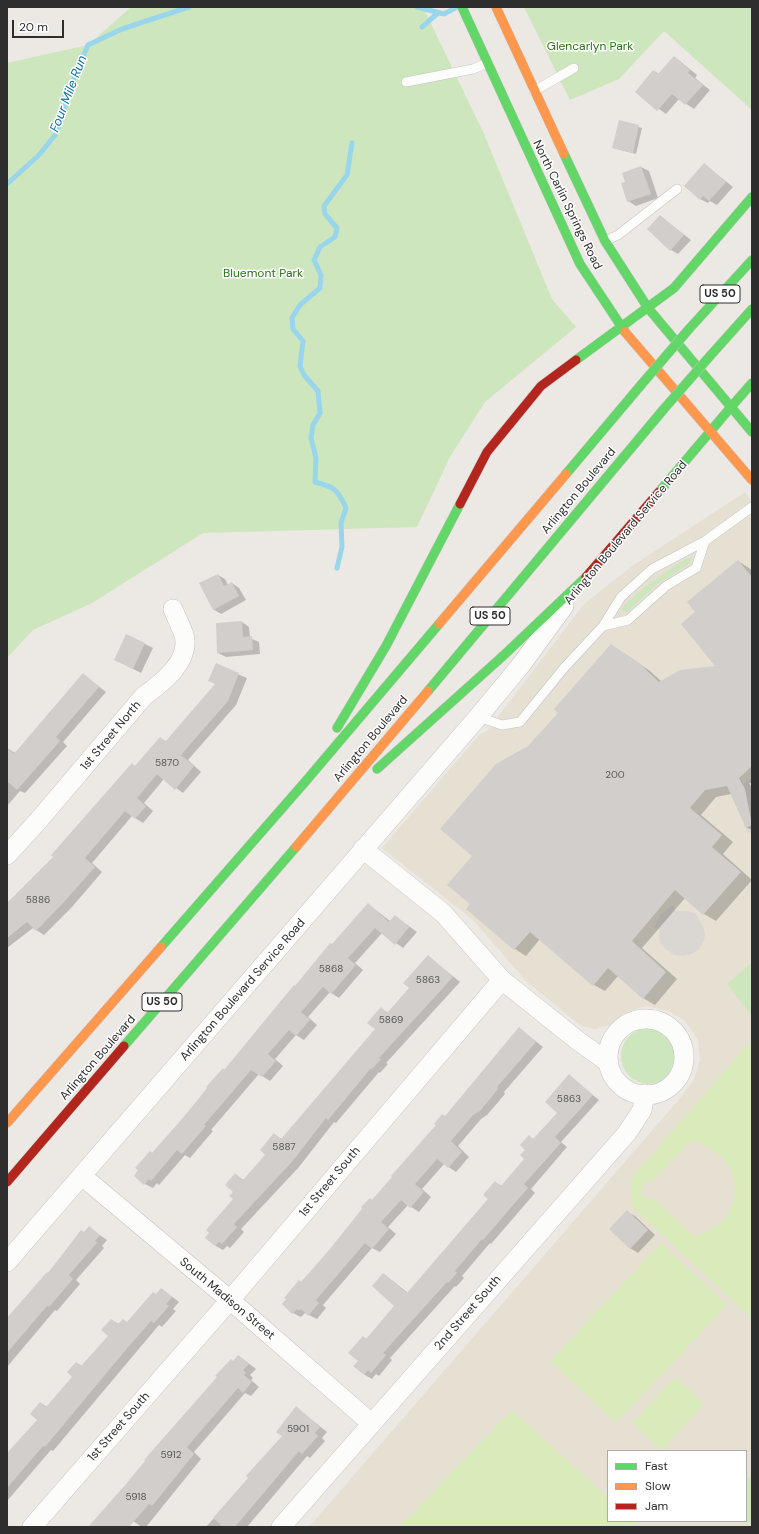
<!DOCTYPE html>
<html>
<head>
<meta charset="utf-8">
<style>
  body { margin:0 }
  #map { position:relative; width:759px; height:1534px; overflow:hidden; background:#ece8e4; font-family:"DM Sans",sans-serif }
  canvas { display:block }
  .frame { position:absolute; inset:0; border:8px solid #2e2e2e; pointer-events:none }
  .legend { position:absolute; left:607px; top:1450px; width:140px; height:72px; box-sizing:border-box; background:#fff; border:1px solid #ababab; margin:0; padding:5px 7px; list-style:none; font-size:12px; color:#2e2e2e }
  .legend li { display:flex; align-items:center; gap:8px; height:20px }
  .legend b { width:20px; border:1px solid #ababab }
  .scale { position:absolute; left:12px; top:20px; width:52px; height:18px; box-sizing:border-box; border:2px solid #2e2e2e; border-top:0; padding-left:5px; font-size:12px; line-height:14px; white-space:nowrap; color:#2e2e2e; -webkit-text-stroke:3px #fff; paint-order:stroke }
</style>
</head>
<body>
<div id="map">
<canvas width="759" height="1534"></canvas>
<div class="frame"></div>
<ul class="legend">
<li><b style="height:5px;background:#63d668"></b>Fast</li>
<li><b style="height:5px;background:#ff974d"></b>Slow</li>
<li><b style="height:5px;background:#b3261e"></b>Jam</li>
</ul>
<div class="scale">20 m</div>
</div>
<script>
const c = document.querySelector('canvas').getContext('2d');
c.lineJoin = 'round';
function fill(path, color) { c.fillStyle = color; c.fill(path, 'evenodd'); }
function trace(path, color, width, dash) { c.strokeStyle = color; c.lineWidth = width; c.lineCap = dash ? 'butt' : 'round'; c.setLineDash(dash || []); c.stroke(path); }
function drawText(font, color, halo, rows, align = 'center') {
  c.font = font + ' "DM Sans",sans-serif'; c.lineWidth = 3; c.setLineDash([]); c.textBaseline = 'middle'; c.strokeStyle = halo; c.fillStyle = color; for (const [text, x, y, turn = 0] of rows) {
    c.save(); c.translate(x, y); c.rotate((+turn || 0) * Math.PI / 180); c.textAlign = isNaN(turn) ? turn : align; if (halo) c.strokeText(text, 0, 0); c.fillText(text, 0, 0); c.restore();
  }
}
fill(new Path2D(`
  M745,492L752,501V1527H309L681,1097L694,1079L700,1060L698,1040L685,1021L669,1011L646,1006L624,1013L610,1025L595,1029L581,1026L526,981L473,920L382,848L479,735L487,731L584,604L632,566ZM608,1451H746V1521H608Z`), '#e6e0d3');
fill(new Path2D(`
  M131,7H423L484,134L552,299L576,327L485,402L450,457L417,527L203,533L92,603L33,630L7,658V63L88,45Z
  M524,7H752V110L664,31L619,79L570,100Z
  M688,558H691V563L656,585L627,612L622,610V608C642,588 663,572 688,558Z
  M752,962V1016L727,984Z
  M621 1056a28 28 0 1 1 56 0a28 28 0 1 1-56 0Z
  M752,1475V1525L746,1520V1480Z`), '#cee6be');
fill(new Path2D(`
  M749,1043L752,1046V1319L632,1207L631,1178ZM690,1141C747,1151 751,1223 694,1236L655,1200L644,1197L641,1193L643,1184L648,1181H653Z
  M661,1243L727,1305L616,1423L550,1361Z
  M675,1377L704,1404L661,1450L632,1423Z
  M512,1410L608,1498V1521H633L639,1527H399Z`), '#d9eabb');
fill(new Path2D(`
  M740,778L744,784L751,778L752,780V833L747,832L743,814L730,784Z
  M673,905L675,911H688L696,914L704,928L705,936L702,944L698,950L691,954L683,956L675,955L665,949L660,943L659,929L654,928L660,915Z`), '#dad6d2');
fill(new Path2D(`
  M675,57L697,75L695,78L710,90L694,109L679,99L666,114L636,92L654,71L659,74Z
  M619,122L642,128L636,154L613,148Z
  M704,164L733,187L717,205L710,201L708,203L700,199Z
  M641,167L649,171L658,198L636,206L628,201L626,183Z
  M660,216L691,240L678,254L671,250Z
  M738,561L752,570V783H749L752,788V830L746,827L731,794L716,797L701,815L733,842L723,854L752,880L716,921L704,914L685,898L642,948L677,979L655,1005L643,998L618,976L605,991L594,985L540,939L526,956L515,949L467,909L471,904L474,856L529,747L622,652L650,671L662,682L717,666L696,612Z
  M218,575L225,579L228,585L232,583L239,588L246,600L221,614L213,609Z
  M242,622L249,627L250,638L259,642L260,654L226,657L218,653Z
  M127,635L153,648L141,673L116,660Z
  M216,665L247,678L236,705L188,760L201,772L183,793L164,779L144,803L153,811L143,823L132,816L92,863L102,872L72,907L44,935L33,928L7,948V905L55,857L160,738L167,742L216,684Z
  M83,674L106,692L63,742L67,746L25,793L20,791L7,806V748L15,753Z
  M368,904L390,921L395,916L417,932L403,948L382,933L355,963L363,970L339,998L330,992L308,1017L317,1025L304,1040L296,1035L275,1059L283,1066L270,1081L259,1074L211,1130L213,1131L190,1158L185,1155L159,1185L157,1183L153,1188L145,1184L135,1176Z
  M428,956L460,982L386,1063L388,1064L380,1073L379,1072L336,1123L334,1122L299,1167L241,1229L244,1232L230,1248L227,1246L223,1250L216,1246L206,1238L234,1199L235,1175L244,1180L266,1155L274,1135L282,1139L376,1029L381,1009L389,1013L410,988Z
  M519,1028L543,1047L504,1092L505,1094L487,1115L481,1119L458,1146L469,1157L456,1172L444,1164L422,1189L431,1197L419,1212L408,1205L388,1227L396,1234L380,1252L372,1248L323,1305L326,1308L317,1319L305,1313L301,1317L293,1313L301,1283L330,1251L370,1199L373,1201L446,1117Z
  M569,1076L599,1100L561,1142L567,1147L531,1189L535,1193L491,1244L490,1243L462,1276L464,1278L456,1287L455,1286L390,1358L392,1360L379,1376L376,1374L372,1379L365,1375L355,1366L359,1361L363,1337L367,1339L396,1306L384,1274L408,1293L489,1198L496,1183L502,1186L526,1158L529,1137L534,1140L558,1113Z
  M627,1212L635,1216L655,1235L638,1253L630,1248Z
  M89,1228L107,1240L102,1246L104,1248L76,1280L80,1284L57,1311L55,1310L7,1367V1318Z
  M162,1289L179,1302L173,1309L176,1311L162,1327L159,1325L53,1451L51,1450L7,1501V1455L38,1420L41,1403L47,1407L73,1377L77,1363L82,1366L109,1336L111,1320L119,1324L128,1323Z
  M239,1356L256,1369L250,1375L253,1378L251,1380L259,1387L251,1396L245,1393L194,1452L201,1459L146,1527H142L133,1521L128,1527H89Z
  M297,1408L327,1432L322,1438L325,1441L310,1458L307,1456L247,1527H206L250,1478L283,1436Z`), '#0003');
trace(new Path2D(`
  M417,7L444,14L457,7
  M422,27L438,13
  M7,184L39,155L56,134L74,79L88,45L122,29L189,7
  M337,568L342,547L341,523L346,508C338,490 335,487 315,482L316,458L311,438L313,425L320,413L318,391L304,375L300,366L303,341L293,329L292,318L300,305L320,288L321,275L314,260L320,247L335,237L337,228L325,214L324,206L347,175L352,143`), '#99d6ec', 5);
fill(new Path2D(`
  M674,56L690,70L688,73L703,85L685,105L672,94L657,111L635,92L653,70L658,74Z
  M619,120L639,125L633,153L612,148Z
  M704,163L726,182L709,201L703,196L700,200L684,186Z
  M641,166L651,194L627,202L621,183L625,182L622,173Z
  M660,215L684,235L670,251L647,229Z
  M738,560L752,577V766L739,778L745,789L752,825L746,828L727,786L705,790L690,808L722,835L712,847L741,872L703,915L675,890L632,941L666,972L643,999L608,968L593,986L530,932L514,950L466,909L470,904L447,885L472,856L440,829L496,764L528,746L558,713L554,709L611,644L639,663L659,682L680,670L715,666L681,624L695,612L687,602Z
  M218,574L224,586L232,582L239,596L213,610L199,583Z
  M242,621L243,637L252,636L253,650L217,653L216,623Z
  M126,634L145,643L133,669L114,660Z
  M216,663L239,673L228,701L181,755L194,766L175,790L157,774L137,798L146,806L135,819L125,811L85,858L95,867L64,902L36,931L27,922L7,938V903L53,857L51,855L132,763L135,766L160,737L165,742L215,684L208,681Z
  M83,673L99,687L56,737L60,741L17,790L7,781V748L14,754Z
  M368,903L389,922L395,915L409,927L395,945L375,928L348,958L356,965L331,994L323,987L301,1012L310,1020L296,1036L289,1030L268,1054L276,1061L262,1077L251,1070L204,1125L206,1126L182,1154L177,1150L151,1181L149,1179L144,1185L134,1176L138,1170L135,1168L150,1151L152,1153L181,1120L200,1097L207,1088L206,1087L223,1068L224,1070L294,985L295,986L330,943L332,944Z
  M428,955L453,977L379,1058L381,1059L372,1069L371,1068L328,1120L326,1118L291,1163L234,1224L237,1227L222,1244L219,1242L215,1246L205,1238L209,1233L206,1230L233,1199L229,1196L233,1192L225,1185L235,1173L243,1180L265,1155L260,1150L274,1133L281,1139L375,1029L367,1023L381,1007L387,1013L409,988L403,983Z
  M519,1027L536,1042L497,1087L498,1089L480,1111L473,1115L451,1141L462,1152L448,1168L437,1159L415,1184L424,1192L410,1208L401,1200L381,1222L389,1229L372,1249L365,1243L316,1300L319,1303L308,1316L301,1309L299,1311L297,1309L292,1314L282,1304L286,1299L284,1298L299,1280L301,1282L329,1250L362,1209L361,1207L370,1198L372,1200L392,1177L391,1176L436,1125L434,1124L442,1114L445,1116Z
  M569,1074L593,1095L555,1137L561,1143L524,1184L528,1188L483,1240L482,1239L455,1271L457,1273L448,1283L447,1282L383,1353L386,1355L371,1373L368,1370L364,1375L353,1366L358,1361L348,1353L363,1336L366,1339L394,1306L372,1286L383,1273L407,1293L488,1199L483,1195L495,1181L501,1186L524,1159L520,1155L525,1150L520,1145L529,1135L533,1139L557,1113L545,1102Z
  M627,1210L648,1230L630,1249L609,1229Z
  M89,1226L100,1235L95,1241L97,1243L69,1275L73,1279L49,1307L47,1306L7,1353V1318L47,1272L48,1273L81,1230L84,1232Z
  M161,1288L172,1297L166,1304L169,1306L154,1323L151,1321L124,1352L45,1447L43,1446L7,1488V1453L37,1420L30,1414L40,1402L46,1407L72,1377L67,1372L76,1362L81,1366L108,1336L101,1330L111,1319L118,1324L123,1319L127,1322L153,1292L156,1294Z
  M238,1355L249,1364L243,1370L246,1373L244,1375L252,1382L243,1393L238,1388L187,1447L194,1454L152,1506L149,1504L129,1527H88L126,1484L145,1461L144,1460L217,1377L215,1376L231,1359L233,1361Z
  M296,1406L320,1427L315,1433L318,1436L302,1454L299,1451L235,1527H223L213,1518L248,1478L246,1476L282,1436L276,1432Z`), '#d1cecb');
const lane = new Path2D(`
  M406,82L473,69L487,63
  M534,91L574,68
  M605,241L618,235L677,189
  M603,626L628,620L666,586L696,568L705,541
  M478,717L502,725L520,722L564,668L603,626L621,597L652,569L705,541L752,507`);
const street = new Path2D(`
  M7,855L38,821L144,696C162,683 191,661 184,635C181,626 176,617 173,609
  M502,980L577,1040L609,1063
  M608 1057a38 38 0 1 1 76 0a38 38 0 1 1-76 0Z
  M82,1176L230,1300L371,1423
  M7,1262L478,717L521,665L564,606
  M32,1527L230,1300L502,980L443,913L363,849
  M281,1527L627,1133L642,1110L645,1094`);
const fast = new Path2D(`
  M462,7L580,264L625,332
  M564,154L605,241L648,308L752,432
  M689,329L752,260
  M710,356L752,309
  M576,360L674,288L752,197
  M731,407L752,383
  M566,474L641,385
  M659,492L731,407
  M428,691L663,410
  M337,728L386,646L460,504
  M377,769L504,655L586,577
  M161,947L305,782L439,624
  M124,1046L296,847`);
const slow = new Path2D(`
  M496,7L564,154
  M625,332L752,480
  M439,624L566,474
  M296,847L428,691
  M7,1123L161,947`);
const jam = new Path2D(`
  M460,504L487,452L541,386L576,360
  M586,577L659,492
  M7,1182L124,1046`);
trace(lane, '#c5c4c5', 10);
trace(street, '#c5c4c5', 20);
trace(fast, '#c5c4c5', 10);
trace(slow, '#c5c4c5', 10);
trace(jam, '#c5c4c5', 10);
trace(lane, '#fcfcfb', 9);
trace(street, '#fcfcfb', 19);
trace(fast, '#63d668', 9);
trace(slow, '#ff974d', 9);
trace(jam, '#b3261e', 9);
const fastBridge = new Path2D(`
  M641,385L689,329
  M663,410L710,356`);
trace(fastBridge, '#c6c5c4', 10, []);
trace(fastBridge, '#63d668', 9);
drawText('10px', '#585857', null, [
  ["5870",167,763],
  ["200",615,775],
  ["5886",38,900],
  ["5868",331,969],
  ["5863",428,980],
  ["5869",391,1020],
  ["5863",569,1099],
  ["5887",284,1147],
  ["5901",298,1429],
  ["5912",171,1455],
  ["5918",136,1497]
]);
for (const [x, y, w] of [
  [720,294,40],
  [490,616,40],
  [162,1002,40]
]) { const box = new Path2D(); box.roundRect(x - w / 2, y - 9, w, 18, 3); c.fillStyle = '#fff'; c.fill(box); trace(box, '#2e2e2e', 1); }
drawText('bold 11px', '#2e2e2e', null, [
  ["US 50",720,294],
  ["US 50",490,616],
  ["US 50",162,1002]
]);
drawText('12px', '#2c6e1b', '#fff', [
  ["Glencarlyn Park",590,47],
  ["Bluemont Park",263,274]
]);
drawText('12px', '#2e2e2e', '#fff', [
  ["North Carlin Springs Road",567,205,64],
  ["Arlington Boulevard",579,491,-50],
  ["Arlington Boulevard Service Road",626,533,-50],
  ["1st Street North",111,736,-50],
  ["Arlington Boulevard",371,739,-50],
  ["Arlington Boulevard Service Road",243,990,-49],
  ["Arlington Boulevard",98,1058,-49],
  ["1st Street South",330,1182,-50],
  ["South Madison Street",227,1299,40],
  ["2nd Street South",468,1313,-49],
  ["1st Street South",119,1427,-49]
]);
drawText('italic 13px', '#0d6fa3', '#fff', [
  ["Four Mile Run",69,94,-69]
]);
</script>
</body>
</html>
